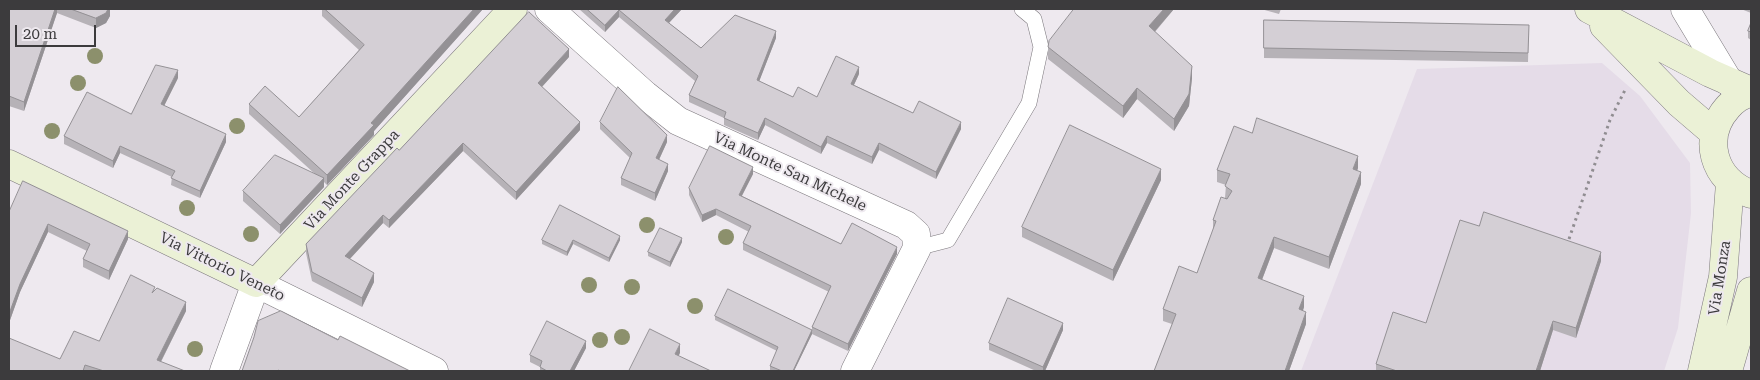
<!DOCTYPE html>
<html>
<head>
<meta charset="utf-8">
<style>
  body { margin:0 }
  #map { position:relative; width:1760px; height:380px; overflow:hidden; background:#eee9ef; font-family:"Roboto Serif",serif }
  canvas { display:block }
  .frame { position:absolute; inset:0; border:10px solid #3c3b3d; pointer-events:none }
  .scale { position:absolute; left:15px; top:25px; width:81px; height:22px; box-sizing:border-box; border:2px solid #3c3b3d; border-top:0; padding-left:6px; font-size:15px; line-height:18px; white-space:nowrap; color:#3c3b3d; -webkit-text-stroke:4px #eee9ef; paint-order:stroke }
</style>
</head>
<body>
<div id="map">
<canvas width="1760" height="380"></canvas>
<div class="frame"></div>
<div class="scale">20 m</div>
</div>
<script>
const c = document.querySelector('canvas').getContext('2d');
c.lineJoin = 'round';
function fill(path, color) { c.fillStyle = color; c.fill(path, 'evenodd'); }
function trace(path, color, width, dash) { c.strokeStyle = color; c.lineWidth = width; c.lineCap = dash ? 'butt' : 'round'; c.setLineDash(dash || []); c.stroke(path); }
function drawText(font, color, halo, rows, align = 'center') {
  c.font = font + ' "Roboto Serif",serif'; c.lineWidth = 4; c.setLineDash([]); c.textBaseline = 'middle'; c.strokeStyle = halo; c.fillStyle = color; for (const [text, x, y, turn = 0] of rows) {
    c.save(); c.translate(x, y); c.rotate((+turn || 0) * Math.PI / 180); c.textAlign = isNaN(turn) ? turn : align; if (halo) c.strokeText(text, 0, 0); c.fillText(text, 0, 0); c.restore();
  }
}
fill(new Path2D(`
  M1602,63L1640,96L1690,163L1691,213L1678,328L1664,371H1301L1417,69Z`), '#e5dce8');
const lane = new Path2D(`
  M917,248L948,240L1029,103L1041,47L1034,19L1022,9`);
const street = new Path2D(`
  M549,9L645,95L678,121L906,225L916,234L917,248L855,371
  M1685,9L1729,82
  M224,371L256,283L434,371`);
const secondary = new Path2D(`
  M1589,9L1710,73L1751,91
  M1604,26L1679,103L1714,133
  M1751,93C1743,94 1734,100 1728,107C1701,137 1713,181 1751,194
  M9,164L256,283L513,9
  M1702,371L1723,277L1730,183
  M1728,371L1751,291`);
trace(lane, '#7c787d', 16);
trace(street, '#7c787d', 29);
trace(secondary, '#7c787d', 29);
trace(new Path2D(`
  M1569,239L1610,120L1626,88`), '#908d91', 3, [2.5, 4]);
trace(lane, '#fff', 15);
trace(street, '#fff', 28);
trace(secondary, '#ebf1d6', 28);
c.fillStyle = '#8c906c';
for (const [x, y] of [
  [95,56],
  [78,83],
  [237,126],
  [52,131],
  [187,208],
  [647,225],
  [251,234],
  [726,237],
  [589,285],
  [632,287],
  [695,306],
  [622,337],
  [600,340],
  [195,349]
]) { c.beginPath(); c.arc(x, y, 8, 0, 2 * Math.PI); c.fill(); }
fill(new Path2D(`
  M9,9H110V16L106,23L96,28L57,13L24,111L9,106Z
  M322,9H483L374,131V135L327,185L324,182V187L280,234L243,201V191L315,174L249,114V104L299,117L359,50L322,16Z
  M579,9H682L669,23L701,48L776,38L759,81L793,97H817L859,74L854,85L913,113L961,129L936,179L879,150L872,164L827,143L821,154L765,125L758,140L724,125V118L689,102V95L695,81L619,17L605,32Z
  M1074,9H1174L1155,32L1192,78L1189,106L1174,131L1137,99L1123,118L1048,59V47Z
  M1261,9H1281L1279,14Z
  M1741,9H1751V13Z
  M1264,20L1529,25L1528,62L1264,58Z
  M1751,23V40L1748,38V31Z
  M569,57L542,87L580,130L516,200L463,151L389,228L383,223L350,259L374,282L362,307L312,281L306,253V244L399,150Z
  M178,78L164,106L226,142L200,198L171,185L172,177L120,153L113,168L64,144V136L131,114Z
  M600,122L667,142L659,160L668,171L655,201L621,185V178L630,158L600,129Z
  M1252,133L1358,168L1357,171L1361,184L1329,269L1274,248L1262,280L1304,307L1303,311L1306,324L1289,371H1154L1172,324L1163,321V309L1197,273L1213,230V220L1225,198L1226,185L1217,182V170Z
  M753,174L742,196L841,244L897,254L848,351L812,334L794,371H773L770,370V366L777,351L715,320V316L812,330V327L829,292L743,250V243L749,232L716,215L702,222L689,195V188Z
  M1161,180L1113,281L1022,237V227Z
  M9,212L128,239L109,280L83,267V259L87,251L48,232L20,292L9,323Z
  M1479,226L1601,261L1576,338L1553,330L1540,371H1376V364L1426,323Z
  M542,240H620L609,262L573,244L567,256L542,244Z
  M682,242L670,267L648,256V252Z
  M155,290L186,311L161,362L185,371H9L60,359L99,341Z
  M1063,330L1045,371H1036L989,350V343Z
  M586,348L574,371H540V367L530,362V355Z`), '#b6b2b7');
fill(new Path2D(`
  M55,9H57V13L24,111V102Z
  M108,9H110V16L106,23L96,28V18Z
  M474,9H483L374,131V135L327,185V175L371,123Z
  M675,9H682L665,27V20Z
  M1164,9H1174L1149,38V26Z
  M619,10V17L605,32V25Z
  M776,31V38L757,87V80Z
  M569,49V57L538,91V83Z
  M1192,66V78L1189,106L1174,131V119Z
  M859,67V74L851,91V84Z
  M178,70V78L161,112V104Z
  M1137,88V99L1123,118V106Z
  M765,118V125L758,140V133Z
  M580,122V130L516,200V192Z
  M961,122V129L936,179V172Z
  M226,134V142L200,198V191Z
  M667,135V142L656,166V158Z
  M827,136V143L821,154V147Z
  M463,143V151L389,228V220Z
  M879,143V150L872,164V157Z
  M120,146V153L113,168V161Z
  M1358,156V168L1353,181V169Z
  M668,164V171L655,201V193Z
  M753,167V174L739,201V195Z
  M1161,169V180L1113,281V270Z
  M1361,172V184L1329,269V257Z
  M324,178V187L280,234V225Z
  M716,209V215L702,222V215Z
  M383,215V223L345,264V256Z
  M48,224V232L20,292L9,323V314L20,284Z
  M128,231V239L109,280V271Z
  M620,236V240L609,262V258Z
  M1274,237V248L1258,290V278Z
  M682,238V242L670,267V262Z
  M573,240V244L567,256V252Z
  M897,247V254L848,351V344Z
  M1601,252V261L1576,338V328Z
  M374,273V282L362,307V298Z
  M1304,296V307L1299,321V309Z
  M186,302V311L157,369V360Z
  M1306,312V324L1289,371H1285Z
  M1553,321V330L1540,371H1536Z
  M1063,323V330L1045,371H1043V367Z
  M812,330V334L794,371H793Z
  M586,341V348L574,371H570Z
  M680,344V353L675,364V354Z`), '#949195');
const building = new Path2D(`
  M9,9H55L24,102L9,96Z
  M71,9H108L106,13L96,18Z
  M325,9H474L371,123L374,125L327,175L249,104L265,86L299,117L364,45Z
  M587,9H675L665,20L701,48L735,15L776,31L757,80L793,97L798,87L817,97L836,56L859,67L851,84L913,113L919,101L961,122L936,172L879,143L872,157L827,136L821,147L765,118L758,133L724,118L726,112L689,95L698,76L619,10L605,25Z
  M1074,9H1164L1149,26L1192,66L1189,94L1174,119L1137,88L1123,106L1048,47L1049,41Z
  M529,12L569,49L538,83L580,122L516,192L463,143L389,220L383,215L345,256L374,273L362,298L312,272L306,244L397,148L399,150Z
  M1264,20L1529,25L1528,53L1264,48Z
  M1751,23V32L1748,31Z
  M156,65L178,70L161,104L226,134L200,191L171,178L175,171L120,146L113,161L64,136L87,92L131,114Z
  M618,87L667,135L656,158L668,164L655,193L621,178L632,153L600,122Z
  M1257,118L1358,156L1353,169L1361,172L1329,257L1274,237L1258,278L1304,296L1299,309L1306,312L1285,371H1154L1176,314L1163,309L1179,266L1197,273L1216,221L1213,220L1221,197L1227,199L1232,191L1225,186L1230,174L1217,170L1234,126L1252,133Z
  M1070,125L1161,169L1113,270L1022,227Z
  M710,146L753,167L739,195L841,244L852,223L897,247L848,344L812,327L831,286L743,243L751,226L716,209L702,215L689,188Z
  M275,155L324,178L280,225L243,191Z
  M23,181L128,231L109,271L83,259L90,244L48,224L20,284L9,314V212Z
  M560,205L620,236L609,258L573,240L567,252L542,240Z
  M1484,212L1601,252L1576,328L1553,321L1536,371H1397L1376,364L1393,312L1426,323L1460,220L1479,226Z
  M660,228L682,238L670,262L648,252Z
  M131,275L155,287L152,293L157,288L186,302L157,360L185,371H104L85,365L83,371H9V338L60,359L74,331L99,341Z
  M728,289L812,330L793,371H782L770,366L778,347L715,316Z
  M1008,298L1063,323L1043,367L989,343Z
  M281,311L338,340L340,336L410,371H280L278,370V371H242L254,337L258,321Z
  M547,321L586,341L570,371H547L540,367L542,361L530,355Z
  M650,329L680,344L675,354L711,371H629Z`);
fill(building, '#d4cfd5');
trace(building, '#949195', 1);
drawText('15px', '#3c3b3d', '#eee9ef', [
  ["Via Monte San Michele",790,172,25],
  ["Via Monte Grappa",352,180,-47],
  ["Via Vittorio Veneto",222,267,26],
  ["Via Monza",1720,278,-81]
]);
</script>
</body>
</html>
